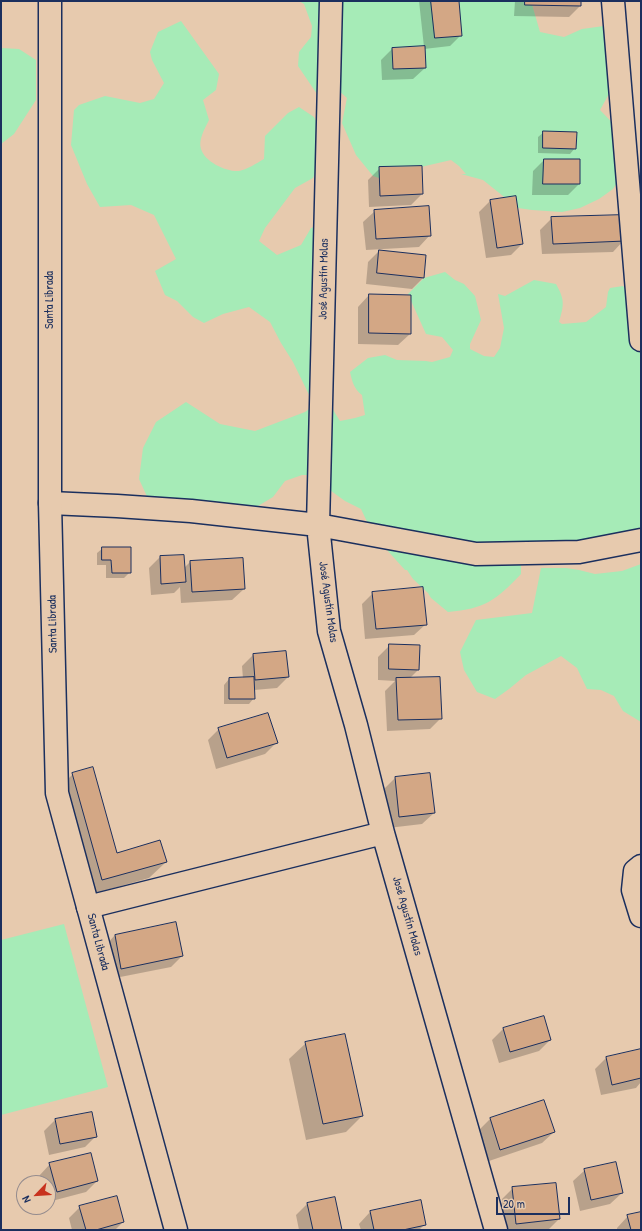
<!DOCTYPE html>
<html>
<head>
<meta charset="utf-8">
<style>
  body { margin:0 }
  #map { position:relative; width:642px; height:1231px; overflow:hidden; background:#e7caae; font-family:"Patrick Hand",sans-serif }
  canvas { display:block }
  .frame { position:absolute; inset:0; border:2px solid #1b2f5e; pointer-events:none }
  .north { position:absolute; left:16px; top:1175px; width:40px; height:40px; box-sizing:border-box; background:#e7caae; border:1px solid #958c8e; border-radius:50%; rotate:245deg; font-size:11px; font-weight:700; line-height:16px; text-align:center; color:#1b2f5e }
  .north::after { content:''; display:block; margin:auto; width:14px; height:18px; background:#c8321e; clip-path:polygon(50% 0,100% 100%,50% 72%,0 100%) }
  .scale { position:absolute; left:496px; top:1197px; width:74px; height:18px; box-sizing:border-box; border:2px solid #1b2f5e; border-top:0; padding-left:5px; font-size:12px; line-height:14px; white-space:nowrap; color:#1b2f5e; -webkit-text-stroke:3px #e7caae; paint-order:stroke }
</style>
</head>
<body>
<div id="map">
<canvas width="642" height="1231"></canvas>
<div class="frame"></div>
<div class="north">N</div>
<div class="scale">20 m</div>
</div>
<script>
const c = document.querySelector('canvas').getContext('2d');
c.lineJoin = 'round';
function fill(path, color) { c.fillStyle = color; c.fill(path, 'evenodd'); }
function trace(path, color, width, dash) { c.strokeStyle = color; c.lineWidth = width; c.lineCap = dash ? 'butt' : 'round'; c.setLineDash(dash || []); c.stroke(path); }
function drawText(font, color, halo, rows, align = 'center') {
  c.font = font + ' "Patrick Hand",sans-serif'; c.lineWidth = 3; c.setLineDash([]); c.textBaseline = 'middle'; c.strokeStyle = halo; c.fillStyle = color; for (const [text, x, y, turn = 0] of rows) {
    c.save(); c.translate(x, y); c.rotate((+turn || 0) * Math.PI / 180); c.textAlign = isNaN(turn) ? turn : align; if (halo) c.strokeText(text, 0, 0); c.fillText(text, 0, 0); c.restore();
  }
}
fill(new Path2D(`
  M299,1H531L540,32L564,37L582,29L604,26L624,44L630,64L615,83L600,110L629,140L628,167L613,189L599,199L580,208L562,212L532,210L518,208L483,180L461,174H466L459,166L451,160L421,167L385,180L373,176L356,155L342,123L347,98L337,89L317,94L298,66L299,52L311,37L312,26L304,4Z
  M181,21L219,74L216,90L203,100L209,120C205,128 198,140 201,149C205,162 226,172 239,171C246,170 257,163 264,159L265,136L288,113L299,107L314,117L328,144L313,178L295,188L265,228L259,241L277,255L301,245L311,228L325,223V393L335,413L340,421L355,418L365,415L362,395C354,389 352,381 350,372L368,358L385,355L397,360L426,361L432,362L450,357L453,350L442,337L426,334L408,294L424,278L445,272L455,280L464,284L475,296L481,320L470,344V349L484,356L494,357L500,348L504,328L498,294L505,296L534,280L556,284C565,300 564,305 559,322L562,324L586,322L606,307L608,292L610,288L623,286L641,308V537L521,558V574C496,600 485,609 448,612L431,598L428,593L413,579L407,570H405L387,550L381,539L371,530L361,509L345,501L309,475H302L285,481L273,497L238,518L150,503L139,479L143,448L156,422L186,402L220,424L255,431L305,412L314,405L293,362L281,343L270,322L249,307L223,314L204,323L193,317L177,301L165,295L155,271L176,259L154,215L131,205L100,207L87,184L71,145L74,110L79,105L105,96L140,103L154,99L164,83L152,60L150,52L158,32Z
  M1,48L19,49L36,60V100L14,134L1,144Z
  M641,564V722L623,711L614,696L601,690L587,689L577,668L561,656L526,675L509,689L495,699L477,692L464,670L460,652L476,620L532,613L541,568H566L579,570L595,574L622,571Z
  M64,924L108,1087L1,1115V940Z`), '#a6ebb7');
fill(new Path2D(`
  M419,1H458L461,35L450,46L424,49L425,68L413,79L382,80L381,60L392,49L424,47Z
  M515,1H580V6L569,17L514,16Z
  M544,132L575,148L570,154L538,153V137Z
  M544,160H579V184L568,195H532L533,171Z
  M421,167L422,194L411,205L369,207L368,180L380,168Z
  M490,201L522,244L511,255L486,258L479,212Z
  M375,211L430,235L419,247L366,250L363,222Z
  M552,218L624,240L613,252L542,254L540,230Z
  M379,251L423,278L412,289L366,284L368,262Z
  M369,295L410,334L398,345L358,344V307Z
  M103,548L130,572L124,578H106V565H97V553Z
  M160,557L184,568L190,562L244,589L232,600L181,603L180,587L174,593L151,595L149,568Z
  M373,593L426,624L414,635L365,639L362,604Z
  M390,645L418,670L409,679L441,718L430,729L387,731L385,691L395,681L378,680V657Z
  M286,652L288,677L277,688L254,690V698L249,704H224V685L229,679H243L242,666L253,655Z
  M219,729L276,743L265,754L216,769L208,740Z
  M73,774L116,854L166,862L149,878L86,896L57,790Z
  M429,775L434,813L422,824L388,828L384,789L395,778Z
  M175,923L182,956L171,967L110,979L104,947L115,935Z
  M503,1029L550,1040L539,1051L499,1063L492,1040Z
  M306,1043L362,1116L346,1132L306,1140L289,1059Z
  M641,1050V1082L636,1088L601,1095L595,1069L606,1058Z
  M543,1101L554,1132L542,1143L489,1161L479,1130L490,1119Z
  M91,1113L96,1136L85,1147L49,1155L44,1131L55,1120Z
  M50,1164L97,1181L86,1192L48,1202V1183H41L39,1176Z
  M585,1170L622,1193L610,1204L580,1211L573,1181Z
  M513,1188L559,1219L548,1230H505L502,1199Z
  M334,1198L341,1230H299L296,1215L307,1204Z
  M80,1207L123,1222L115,1230H72L69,1218Z
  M370,1212L425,1224L419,1230H361L359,1224Z
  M641,1213V1230H617V1228L628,1216Z`), '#0003');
const building = new Path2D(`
  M431,1H459L462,36L435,38Z
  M525,1H581V6L525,5Z
  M425,46L426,68L393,69L392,48Z
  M543,131L577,132L576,149L543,148Z
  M544,159H580V184H543Z
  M422,166L423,194L380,196L379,167Z
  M516,196L523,244L497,248L490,200Z
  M429,206L431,236L376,239L374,210Z
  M624,215L625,241L553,244L551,217Z
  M379,250L426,255L424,278L377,273Z
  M369,294L411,295V334L369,333Z
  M102,547H131V573H112L111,560H102Z
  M184,555L186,582L161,584L160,556Z
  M243,558L245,589L192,592L190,561Z
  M423,587L427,625L376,629L372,592Z
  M389,644L420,645L419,670L389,669Z
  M286,651L289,677L255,680L253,654Z
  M254,677L255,699H229V678Z
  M440,677L442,719L398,720L396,678Z
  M268,713L278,743L227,758L218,728Z
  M93,767L117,853L160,840L167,862L102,880L72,773Z
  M430,773L435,813L399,817L395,777Z
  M176,922L183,956L121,969L115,935Z
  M544,1016L551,1040L510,1052L503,1028Z
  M345,1034L363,1116L323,1124L305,1042Z
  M641,1049V1078L612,1085L606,1057Z
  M544,1100L555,1132L500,1150L490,1118Z
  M92,1112L97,1137L60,1144L55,1119Z
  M91,1153L98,1181L57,1192L49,1163Z
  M616,1162L623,1193L591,1200L584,1169Z
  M556,1183L560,1219L516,1224L512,1187Z
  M117,1196L124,1222L96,1230H86L79,1206Z
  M335,1197L342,1230H313L307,1203Z
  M421,1200L426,1225L403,1230H374L370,1211Z
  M641,1212V1230H631L627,1215Z`);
fill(building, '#d3a785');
trace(building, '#1b2f5e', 1);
const minor = new Path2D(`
  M331,1L318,525L329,631L356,725L383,833L496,1230
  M613,1L641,340
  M50,503L117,506L191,511L318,525L476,554L579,552L641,540
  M641,866L635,871L633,890L641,916
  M88,907L383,833`);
const tertiary = new Path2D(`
  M50,1V503L57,793L176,1230`);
trace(minor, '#1b2f5e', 25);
trace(tertiary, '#1b2f5e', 25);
trace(minor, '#e7caae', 22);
trace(tertiary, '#e7caae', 22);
drawText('12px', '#1b2f5e', '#e7caae', [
  ["José Agustín Molas",324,279,-89],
  ["Santa Librada",50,300,-90],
  ["José Agustín Molas",328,602,82],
  ["Santa Librada",53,624,-91],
  ["José Agustín Molas",407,916,74],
  ["Santa Librada",98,942,75]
]);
</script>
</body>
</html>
